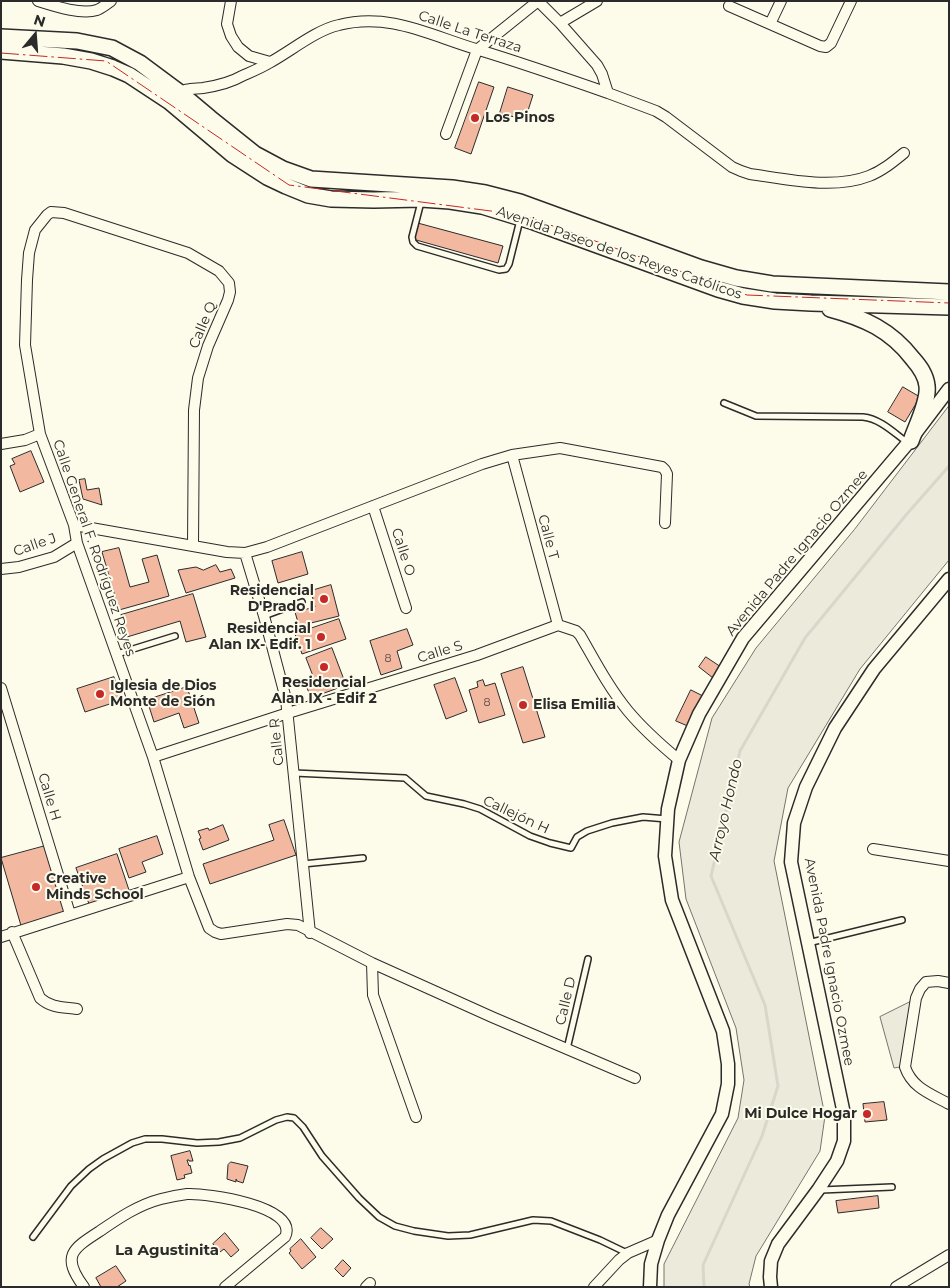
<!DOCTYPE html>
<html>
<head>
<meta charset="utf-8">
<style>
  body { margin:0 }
  #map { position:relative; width:950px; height:1288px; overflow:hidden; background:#fdfbea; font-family:Montserrat,sans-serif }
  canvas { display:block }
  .frame { position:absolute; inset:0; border:2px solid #2b2b2b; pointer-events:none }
  .north { position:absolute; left:10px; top:10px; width:50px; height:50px; -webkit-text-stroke:4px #fdfbea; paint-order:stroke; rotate:18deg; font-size:14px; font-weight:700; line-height:20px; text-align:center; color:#2b2b2b }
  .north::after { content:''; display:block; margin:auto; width:18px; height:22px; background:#2b2b2b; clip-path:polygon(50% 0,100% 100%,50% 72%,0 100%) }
</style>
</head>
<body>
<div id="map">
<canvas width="950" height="1288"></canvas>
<div class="frame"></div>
<div class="north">N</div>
</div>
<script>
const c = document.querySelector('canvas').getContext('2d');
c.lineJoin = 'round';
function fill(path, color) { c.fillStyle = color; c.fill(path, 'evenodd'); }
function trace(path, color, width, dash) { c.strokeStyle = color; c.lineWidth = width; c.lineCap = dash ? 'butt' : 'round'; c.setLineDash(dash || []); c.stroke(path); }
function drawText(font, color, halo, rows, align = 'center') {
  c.font = font + ' Montserrat,sans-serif'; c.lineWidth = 4; c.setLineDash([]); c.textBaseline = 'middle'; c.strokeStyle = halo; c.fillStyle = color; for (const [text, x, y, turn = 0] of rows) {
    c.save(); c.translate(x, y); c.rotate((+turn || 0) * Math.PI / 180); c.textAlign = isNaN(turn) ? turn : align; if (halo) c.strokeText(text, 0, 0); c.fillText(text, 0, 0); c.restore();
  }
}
const green = new Path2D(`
  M949,406V560L860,669L788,788L774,861L825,1116L820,1151L756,1256L749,1284L750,1287H664V1264L738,1118L744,1080L736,1028L686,899L679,842L712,718L756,648L854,530Z
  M912,1001L900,1067L894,1068L880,1017Z`);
fill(green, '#ecebdb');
trace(green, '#74746e', 1);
trace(new Path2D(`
  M704,1287L703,1265L762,1136L778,1086L765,1005L711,876L740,751L805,638L906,515L949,466`), '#d8d7c9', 3);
const building = new Path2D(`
  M479,82L494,87L471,154L455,148Z
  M508,87L533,95L525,120L500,113Z
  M414,222L503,246L498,263L409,238Z
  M903,387L920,397L905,422L888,412Z
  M31,451L44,482L20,492L10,466L15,464L12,459Z
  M85,479L87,490L99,488L102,505L83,499L79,480Z
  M119,548L130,587L149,582L142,559L157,555L169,596L119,610L102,552Z
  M302,552L308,574L278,583L272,561Z
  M216,565L220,572L231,569L235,578L186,593L178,570L196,567L203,570Z
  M331,585L339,616L299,626L295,612L315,607L311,591Z
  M193,594L206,637L186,642L180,621L127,637L121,615Z
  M339,619L346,639L302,654L295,634Z
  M407,629L413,645L397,651L402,668L381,675L370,641Z
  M332,648L346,685L311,698L304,680L313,676L306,658Z
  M706,657L721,667L713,678L699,667Z
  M523,667L545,737L523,743L501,674Z
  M114,677L122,700L85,712L77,689Z
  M455,678L467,711L446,719L434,685Z
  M483,680L485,686L495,683L505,715L479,723L469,690L478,687L477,682Z
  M187,687L199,723L184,728L179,713L154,722L147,700Z
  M691,690L705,697L690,727L676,721Z
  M284,820L296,855L210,884L203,864L274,840L269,825Z
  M223,825L229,840L203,850L199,839L201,838L198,831L208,828L209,830Z
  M157,836L163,854L142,862L146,872L129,878L119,849Z
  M49,845L70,914L22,929L1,858Z
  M117,854L129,890L89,904L76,868Z
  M884,1102L887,1120L865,1122L863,1104Z
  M190,1151L193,1161H189V1160H187L189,1166L190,1165L192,1173L184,1175L185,1178L177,1180L171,1156Z
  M231,1162L248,1166L243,1183L237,1181L236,1179V1182L227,1179L228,1165Z
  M878,1196L879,1208L838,1213L836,1201Z
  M321,1228L333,1239L322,1249L311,1238Z
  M225,1233L239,1250L231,1257L224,1249L220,1252L213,1244Z
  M301,1239L316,1257L302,1269L289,1253L291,1251L290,1249Z
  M343,1260L351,1268L343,1277L335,1269Z
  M116,1266L126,1281L117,1287H101L96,1278Z`);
fill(building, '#f2b8a0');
trace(building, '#2b2b2b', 1);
const service = new Path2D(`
  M421,202L412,237L413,242L417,246L499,270L506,269L509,264L520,220
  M724,403L756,416L863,417C881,419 894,433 908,443
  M264,616L302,602
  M117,654L175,636
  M294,773L405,778L426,796L464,804L480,809L530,836L550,843L571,848L577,837L587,831L612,823L643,817L667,819
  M303,864L363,858
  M808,943L902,920
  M567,1049L588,959
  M821,1190L892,1187
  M33,1237L71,1186L89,1169L103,1159L132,1143L145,1139H162L197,1143L219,1142L240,1138L276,1120L287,1117L294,1118L303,1127L322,1156L359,1198L379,1217L395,1226L414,1231L448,1236L470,1235L533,1220L551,1221L600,1240L627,1253`);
const minor = new Path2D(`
  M38,1C54,6 81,15 97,10C102,8 107,4 111,1
  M231,1L227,24L231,36L238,47L249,56L270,62
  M538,1L560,23L597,65L602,74L608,93L656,111L666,117L732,167L741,171L750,174C786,179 833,190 869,176C882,171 893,162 904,153
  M729,6L770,24L781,1
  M560,23L597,1
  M770,24L820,46L826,47L831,43L851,1
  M177,94C184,88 194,89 203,88C216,86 230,83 242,76C251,72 261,68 269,63C291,51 316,30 339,25C390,12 431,36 479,50C522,63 565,78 608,93
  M446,134L477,50L538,1
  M1,444L25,440L40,434
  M512,455L558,625
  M373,506L406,608
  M74,525L227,552L245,553L267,547L482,464L512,455L560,448L662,467L665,470L667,474L665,523
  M193,545L194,410L198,378L208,346L228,300L230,292L229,283L219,271L188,253L64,213L51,212L47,215L35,230L29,253L27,280L25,345L40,434L74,525L77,543L153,757L189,877L209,928L215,932L221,934L287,924L298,925L372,963L492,1017L635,1078
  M245,553L264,616L286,699L310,933
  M1,569L19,567L54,557L77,543
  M1,688L70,914
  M153,757L288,713L477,655L558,625L576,631L580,635C595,661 609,688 628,711C643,729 661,745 679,760
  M873,849L949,861
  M12,932L40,998C51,1008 63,1007 77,1009
  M1,937L189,877
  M372,963L373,995L416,1117
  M949,983L938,981L926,982L920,989L916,998L905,1067C912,1088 931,1094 949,1104
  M84,1287C61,1256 72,1249 100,1231C119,1218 138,1205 161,1199C169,1197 179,1195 187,1194C206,1193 300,1206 285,1237L225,1287
  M366,1287L370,1283
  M594,1287L619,1260L628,1253L658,1240
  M896,1287L949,1255`);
const tertiary = new Path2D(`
  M650,1287L651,1264L658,1240L668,1215L722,1114L728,1084V1064L723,1031L672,900L665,856L668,809L679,760L699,714L743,638L908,443L949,389
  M771,1287L770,1277L771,1261L778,1244L818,1190L837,1161L844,1141V1114L791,862L794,823L806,787L835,728L874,669L949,579`);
const secondary = new Path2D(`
  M1,37L77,41L112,48L140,63L179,92L210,118L255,154L283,169L311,179L452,188L485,193L520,202L701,268L736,278L772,284L949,292
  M1,51L63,56L91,61L113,68L129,75L170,102L233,155L267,177L286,186L308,195L331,199L374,200L421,199L450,201L482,206L534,222L718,289L743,296L775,301L811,303L949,307
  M830,309C864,318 891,330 913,359C920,367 926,375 927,386C929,401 916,426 911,441`);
trace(service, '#2b2b2b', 8);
trace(minor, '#2b2b2b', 12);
trace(tertiary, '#2b2b2b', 15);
trace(secondary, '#2b2b2b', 18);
trace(service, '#fdfbea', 5);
trace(minor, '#fdfbea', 10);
trace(tertiary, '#fdfbea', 12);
trace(secondary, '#fdfbea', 15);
trace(new Path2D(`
  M1,53L106,61L289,185L522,215L747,295L949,303`), '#c62828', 1, [18, 4, 2.5, 4]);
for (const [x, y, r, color] of [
  [475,118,5,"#c62828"],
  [324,599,5,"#c62828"],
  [321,637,5,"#c62828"],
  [324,667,5,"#c62828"],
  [100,694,5,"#c62828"],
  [523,705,5,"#c62828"],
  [36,887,5,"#c62828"],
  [867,1114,5,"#c62828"]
]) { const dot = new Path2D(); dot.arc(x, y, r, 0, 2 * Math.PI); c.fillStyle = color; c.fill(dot); trace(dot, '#fdfbea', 2); }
drawText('11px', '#5d4e48', null, [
  ["8",388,659],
  ["8",487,703]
]);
drawText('14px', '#2b2b2b', '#fdfbea', [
  ["Calle La Terraza",470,32,18],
  ["Avenida Paseo de los Reyes Católicos",619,253,19],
  ["Calle Q",203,325,-67],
  ["Calle T",548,537,75],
  ["Calle J",35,545,-19],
  ["Calle General F. Rodríguez Reyes",94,548,71],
  ["Calle O",403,552,72],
  ["Avenida Padre Ignacio Ozmee",797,553,-50],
  ["Calle S",440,652,-17],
  ["Calle R",277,742,-96],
  ["Calle H",49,797,73],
  ["Callejón H",516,815,25],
  ["Avenida Padre Ignacio Ozmee",829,962,79],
  ["Calle D",566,1001,-77]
]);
drawText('bold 14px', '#2b2b2b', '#fdfbea', [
  ["Los Pinos",485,118],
  ["Residencial",314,591,"right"],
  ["D'Prado I",314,607,"right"],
  ["Residencial",311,629,"right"],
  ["Alan IX- Edif. 1",311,645,"right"],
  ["Residencial",324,683,"center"],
  ["Alan IX - Edif 2",324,699,"center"],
  ["Iglesia de Dios",110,686],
  ["Monte de Sión",110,702],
  ["Elisa Emilia",533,705],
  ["Creative",46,879],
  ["Minds School",46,895],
  ["Mi Dulce Hogar",857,1114,"right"]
], 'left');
drawText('italic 15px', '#2b2b2b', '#fdfbea', [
  ["Arroyo Hondo",726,810,-77]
]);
drawText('bold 15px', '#2b2b2b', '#fdfbea', [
  ["La Agustinita",167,1251]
]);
</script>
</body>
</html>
